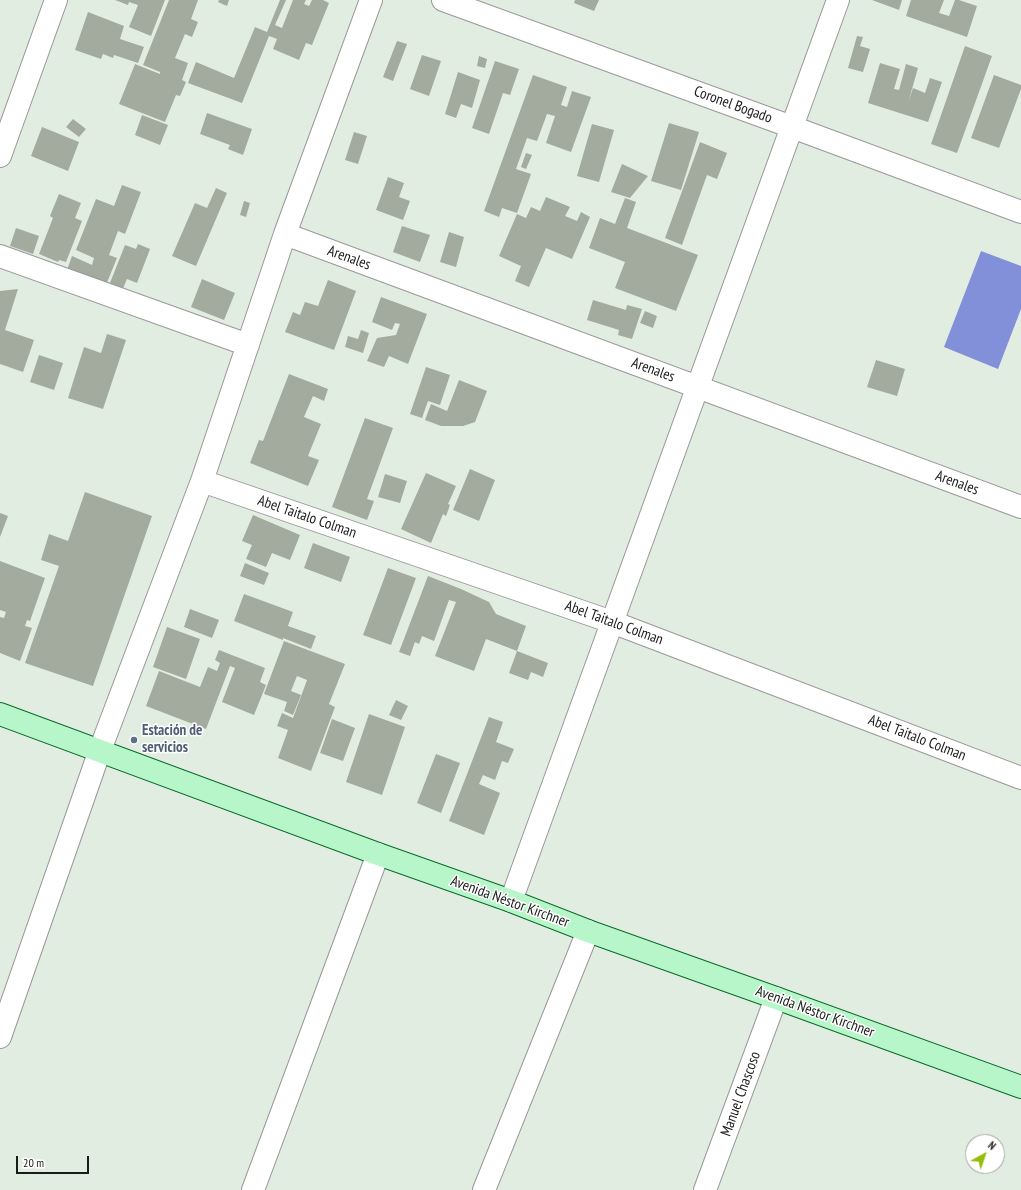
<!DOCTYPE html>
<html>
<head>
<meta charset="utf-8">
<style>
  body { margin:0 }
  #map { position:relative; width:1021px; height:1190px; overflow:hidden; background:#e2ede1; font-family:"PT Sans Narrow",sans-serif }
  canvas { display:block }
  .north { position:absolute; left:965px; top:1134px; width:40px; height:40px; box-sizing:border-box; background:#fff; border:1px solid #a4a4a4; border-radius:50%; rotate:40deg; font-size:11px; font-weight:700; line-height:16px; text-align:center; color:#1b1b1b }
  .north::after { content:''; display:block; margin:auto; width:14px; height:18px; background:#93be09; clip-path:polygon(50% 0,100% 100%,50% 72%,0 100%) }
  .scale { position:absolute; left:16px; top:1156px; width:73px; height:18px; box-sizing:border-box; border:2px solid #1b1b1b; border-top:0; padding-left:5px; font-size:12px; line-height:14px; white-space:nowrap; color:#1b1b1b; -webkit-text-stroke:3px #fff; paint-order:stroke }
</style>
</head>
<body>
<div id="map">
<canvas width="1021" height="1190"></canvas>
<div class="north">N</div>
<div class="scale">20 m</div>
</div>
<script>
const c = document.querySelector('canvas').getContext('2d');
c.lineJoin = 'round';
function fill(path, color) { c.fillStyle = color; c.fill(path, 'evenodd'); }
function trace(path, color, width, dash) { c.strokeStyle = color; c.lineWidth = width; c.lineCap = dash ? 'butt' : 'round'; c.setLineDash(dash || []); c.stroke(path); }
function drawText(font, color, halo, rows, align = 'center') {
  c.font = font + ' "PT Sans Narrow",sans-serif'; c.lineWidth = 3; c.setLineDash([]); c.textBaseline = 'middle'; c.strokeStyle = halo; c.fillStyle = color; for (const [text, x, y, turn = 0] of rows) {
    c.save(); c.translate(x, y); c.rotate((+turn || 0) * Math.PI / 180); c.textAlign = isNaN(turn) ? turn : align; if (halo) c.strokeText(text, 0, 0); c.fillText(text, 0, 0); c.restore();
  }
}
fill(new Path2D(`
  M981,251L1021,266V309L998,369L944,347Z`), '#828fd9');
fill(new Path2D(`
  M115,0H165L151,36L129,27L138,5L129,2L128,5Z
  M169,0H198L191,19L198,22L192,37L185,34L175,58L188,63L182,80L186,82L180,96L176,95L165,122L119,104L135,64L160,74V72L143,65Z
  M219,0H229L227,6L218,2Z
  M280,0H286L275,25L282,28L293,0H306L304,4L309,6L312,0H323L329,3L312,45L306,43L299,60L273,49L277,39L269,36L242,103L188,83L196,62L234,78L255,27L267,32Z
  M575,0H599L594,11L574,3Z
  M872,0H902L899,10Z
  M911,0H944L939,13L949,16L955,0H959L977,6L967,37L906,16Z
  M88,12L124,26L120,39L144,47L138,63L114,55L113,58L103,54L101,59L75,50Z
  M857,36L863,37L860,46L870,49L863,72L848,68Z
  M397,41L407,44L393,81L383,77Z
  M965,46L992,56L957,153L931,144Z
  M422,55L441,61L429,96L410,89Z
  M479,56L487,59L485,68L477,66Z
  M495,61L519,69L510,95L503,93L489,134L472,128Z
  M880,63L900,69L894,89L899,90L906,64L918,68L908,103L913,88L925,93L930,78L942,82L928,122L868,103Z
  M458,72L480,80L472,108L461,104L456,118L445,114Z
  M533,75L567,87L561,105L567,107L572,91L591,97L571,152L546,143L555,116L547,114L537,141L527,138L516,169L531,174L517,213L502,208L499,217L484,211Z
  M994,75L1021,85V89L999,148L971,138Z
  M207,113L252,129L243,155L228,149L230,145L200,134Z
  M142,115L168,125L160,145L135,135Z
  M73,119L86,129L79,137L66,127Z
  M669,123L699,132L681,190L651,181Z
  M592,124L614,130L599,182L577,176Z
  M42,127L79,142L68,171L31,156Z
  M354,132L367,136L358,164L345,160Z
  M700,142L727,153L717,179L707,175L682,245L665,238Z
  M526,153L532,155L526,169L521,167Z
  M622,164L648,176L630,198L611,192Z
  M388,177L404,183L399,197L410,201L403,220L376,210Z
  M122,185L141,192L125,234L118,231L109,255L117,258L106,285L67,270L72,256L92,265L94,258L76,250L96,199L114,206Z
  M216,188L227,193L196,266L172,256L195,203L207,208Z
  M59,194L81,203L75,218L82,221L66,262L59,260L58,262L39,254L53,218L50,216Z
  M546,197L570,207L565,216L577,221L581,212L590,217L572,259L546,248L529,287L515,281L521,266L499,256L517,214L526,218L531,207L540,211Z
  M625,198L636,202L627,228L698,255L676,311L615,288L625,262L589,248L600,218L615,224Z
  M244,201L250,203L246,217L240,215Z
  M402,226L430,235L420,262L393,252Z
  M16,228L39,236L33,254L10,246Z
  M449,232L464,237L456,267L440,262Z
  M138,244L150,249L137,283L127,279L121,293L108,288L125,245L136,249Z
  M202,279L235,293L224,320L191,307Z
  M328,280L356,291L334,350L285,332L293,312L300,315L305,302L318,306Z
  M18,289L5,330L34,340L23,372L0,364V291Z
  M381,297L427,314L408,364L389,356L384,367L367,361L377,338L396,335L400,324L395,323L392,330L372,322Z
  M593,300L626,310L627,305L642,309L632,339L618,335L619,330L587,320Z
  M645,311L657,316L653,328L640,323Z
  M361,330L369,333L363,353L345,347L348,336L358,339Z
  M107,334L126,340L103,409L68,398L84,347L101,353Z
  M39,355L63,363L54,390L30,382Z
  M876,360L905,369L897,396L867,387Z
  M426,367L450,375L440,405L428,401L422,418L410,414Z
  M289,374L328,389L324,401L313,396L304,417L321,424L308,456L319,460L308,486L250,463L259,440L263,441Z
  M459,380L487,391L475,422L463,426H441L425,420L431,404L447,411Z
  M365,418L393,428L367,499L374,501L367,520L332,507Z
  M470,469L495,480L479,521L453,510Z
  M426,473L456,486L448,504L450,505L446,516L443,514L431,543L401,529Z
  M385,474L407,481L400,503L378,497Z
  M85,492L152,516L93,686L25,663L59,566L41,560L49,534L68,541Z
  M0,513L8,516L0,537Z
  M253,515L300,535L290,560L272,553L266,567L246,559L252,545L242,541Z
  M313,543L350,557L341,582L304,568Z
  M0,561L45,578L30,621L27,620L25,626L32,628L20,661L0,653V617L4,618L6,612L0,610Z
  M245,563L269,573L264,585L240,576Z
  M388,568L416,578L391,645L363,635Z
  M428,576L461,589L489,602L496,614L526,626L517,651L486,639L474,671L435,656L456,602L449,600L434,641L422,636L419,644L415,642L410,656L399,652Z
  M244,594L293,612L288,626L316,636L311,649L283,638V640L234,621Z
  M190,609L219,620L212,638L184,627Z
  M167,627L200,639L186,679L153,667Z
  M284,641L345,664L329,704L335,707L311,771L278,758L288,730L277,726L282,713L293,718L307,680L297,676L291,691L301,695L293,715L284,711L287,702L264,694Z
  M219,650L265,668L260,682L266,685L254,715L222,702L235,668L230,666L206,729L146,706L159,671L200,687L208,667L217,671L220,663L215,660Z
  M517,651L548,663L543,677L531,672L528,680L509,673Z
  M396,700L408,706L401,720L389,715Z
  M369,714L405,727L382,795L346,782Z
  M489,717L503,722L496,742L514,749L508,763L502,761L495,780L483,775L479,784L500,793L484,835L449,821Z
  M332,719L355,728L343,761L320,753Z
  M436,754L460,763L441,813L417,803Z`), '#a2ab9d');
const street = new Path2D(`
  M443,0L792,127L1021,212
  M0,156L56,0
  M285,234L1021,507
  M0,256L248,345
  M202,481L612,622L1021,778
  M511,901L838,0
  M0,1037L100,750L202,481L285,234L371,0
  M253,1190L378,854
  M484,1190L588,931
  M705,1190L776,998`);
const secondary = new Path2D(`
  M0,714L378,854L511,901L588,931L776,998L1021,1087`);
trace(street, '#989898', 24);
trace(secondary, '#096b2b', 24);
trace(street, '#fff', 22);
trace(secondary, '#b6f6c8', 22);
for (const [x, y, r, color] of [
  [134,740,4,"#5c6f8a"]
]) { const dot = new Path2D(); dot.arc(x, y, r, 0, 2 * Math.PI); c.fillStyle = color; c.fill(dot); trace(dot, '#fff', 1.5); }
drawText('15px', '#1b1b1b', '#fff', [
  ["Coronel Bogado",733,105,20],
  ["Arenales",349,258,20],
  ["Arenales",653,370,20],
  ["Arenales",957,483,20],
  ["Abel Taitalo Colman",307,517,19],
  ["Abel Taitalo Colman",614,623,20],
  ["Abel Taitalo Colman",917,738,21],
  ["Avenida Néstor Kirchner",510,902,20],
  ["Avenida Néstor Kirchner",815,1012,20],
  ["Manuel Chascoso",741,1094,-70]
]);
drawText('bold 15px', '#4e5e75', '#fff', [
  ["Estación de",142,731],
  ["servicios",142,748]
], 'left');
</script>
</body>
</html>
